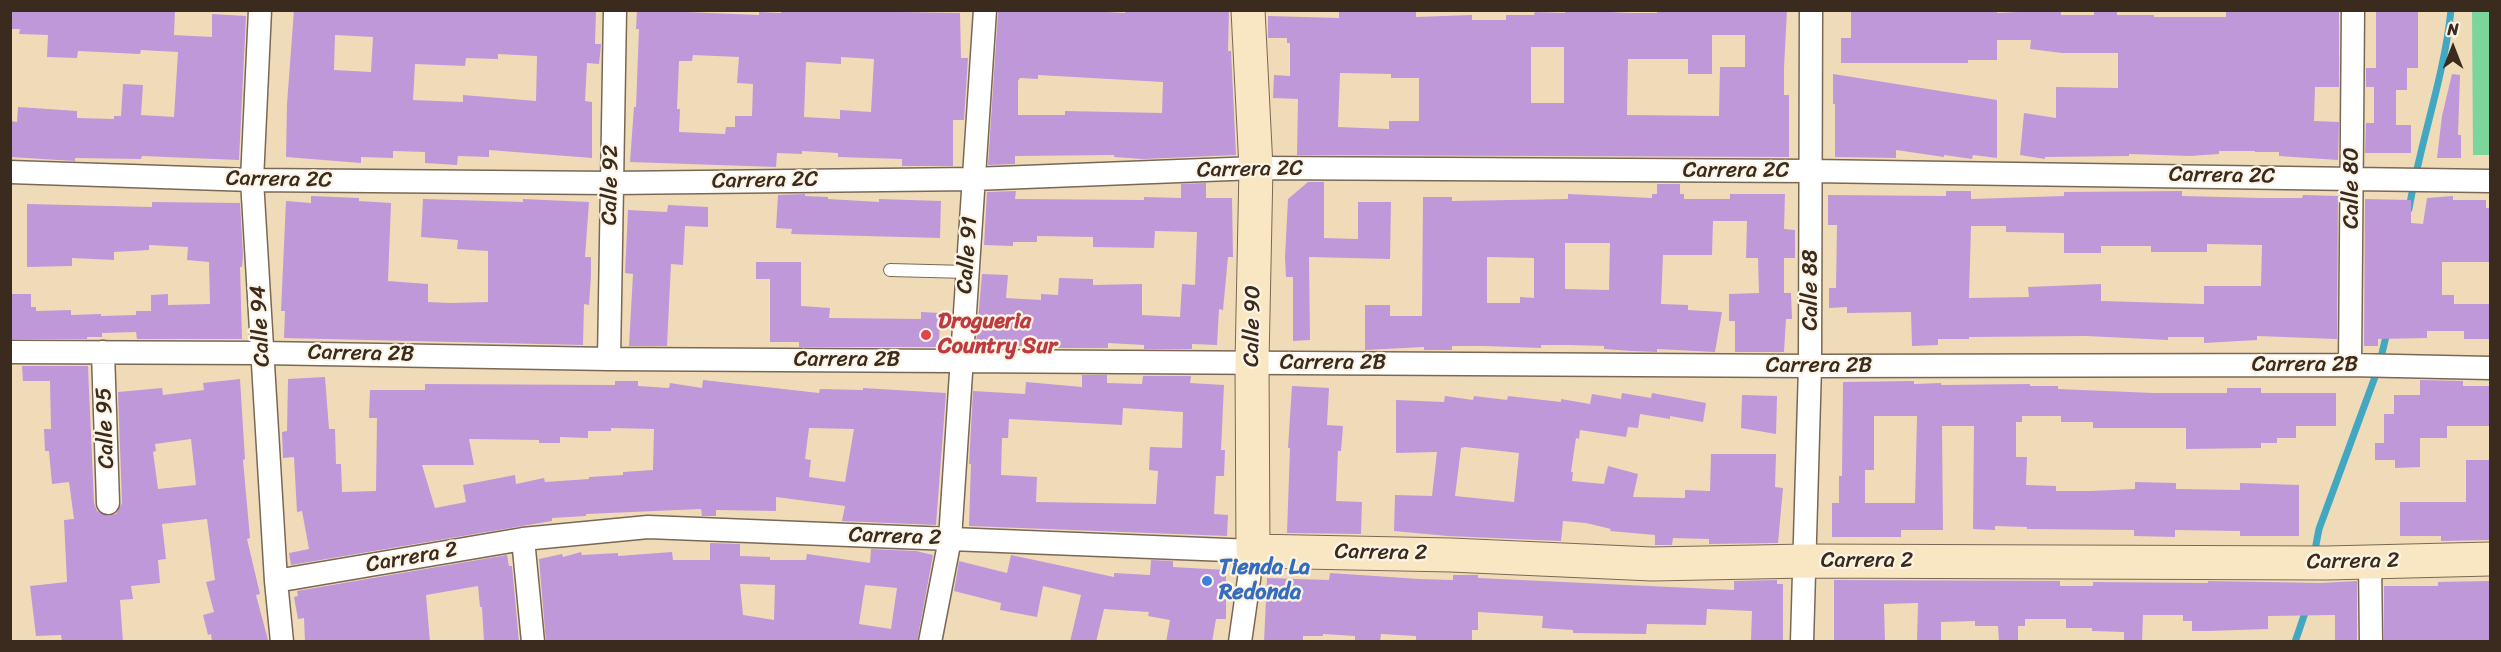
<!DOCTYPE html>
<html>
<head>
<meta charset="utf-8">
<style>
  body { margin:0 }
  #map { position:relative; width:2501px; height:652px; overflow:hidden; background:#f0dbb9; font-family:Sriracha,sans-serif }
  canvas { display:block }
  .frame { position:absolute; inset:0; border:12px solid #3b2a1e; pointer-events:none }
  .north { position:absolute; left:2423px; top:18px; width:60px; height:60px; -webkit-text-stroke:4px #fcf5e5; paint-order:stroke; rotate:0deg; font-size:16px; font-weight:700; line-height:24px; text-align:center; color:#3b2a1e }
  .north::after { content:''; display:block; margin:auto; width:21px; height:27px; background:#3b2a1e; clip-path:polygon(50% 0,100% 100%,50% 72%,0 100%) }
</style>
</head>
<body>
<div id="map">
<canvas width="2501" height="652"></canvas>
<div class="frame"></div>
<div class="north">N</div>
</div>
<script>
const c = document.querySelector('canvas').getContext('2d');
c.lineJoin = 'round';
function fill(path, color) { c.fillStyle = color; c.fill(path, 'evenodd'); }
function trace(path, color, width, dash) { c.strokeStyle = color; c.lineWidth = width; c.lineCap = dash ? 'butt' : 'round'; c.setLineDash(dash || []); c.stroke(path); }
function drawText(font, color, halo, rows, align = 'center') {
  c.font = font + ' Sriracha,sans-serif'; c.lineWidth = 4.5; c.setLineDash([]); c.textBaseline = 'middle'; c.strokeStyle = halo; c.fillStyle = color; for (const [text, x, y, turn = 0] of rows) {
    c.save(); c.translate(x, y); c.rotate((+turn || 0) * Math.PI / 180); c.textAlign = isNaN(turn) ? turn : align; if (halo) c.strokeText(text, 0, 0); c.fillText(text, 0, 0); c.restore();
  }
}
fill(new Path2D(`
  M2472,11H2490V155H2473Z`), '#7cd59a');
trace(new Path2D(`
  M2409,209C2420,142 2444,78 2451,10
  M2314,555L2319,529L2379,366L2387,332
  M2295,642L2307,607`), '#42a8c2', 7);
fill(new Path2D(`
  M10,10H175L174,35L212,37V14L246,16L239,160L142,156L141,159L75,158V161L10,157V121L17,122L18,107L77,111V118L114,119V116H121L123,84L143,85L141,115L174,117L178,52L141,50L140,54L78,51L77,58L47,57L48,35L19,34L20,29H10Z
  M294,10H596L595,44H601L599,64L587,63L585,101L592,102V158L489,150V157L458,156L457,165L425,163V152L393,151V158L361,157V163L286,157L287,104ZM335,35L373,37L371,72L334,70ZM498,54L537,56L536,101L463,95V102L413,100L415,64L465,66L466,58L498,59Z
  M637,10L759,15V12L781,13V10L960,13L961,58H968L964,120H953V166H902V159L838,157V153L802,151V154L777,153L776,167L630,162L634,107H636L639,29H636ZM693,55L739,57L737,83L753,84L752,116H735V127H726L725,134L679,132L680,109H677L679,61H692ZM841,57L874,59L871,112L840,110V119L804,117L806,62L841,64Z
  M1073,10L1125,13V10H1229L1228,51H1231L1236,155L1143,159L1114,157V155L1015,156V164L988,165L998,12ZM1038,75L1163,82L1162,113L1065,111V115H1018V81L1020,78L1038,79Z
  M1339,10L1416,12V17L1472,15V20H1506V15H1534L1535,12L1565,13V10L1631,13H1657V10H1787L1784,68V95H1789V157L1297,155L1298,99L1273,98L1274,75L1290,76V43H1287V38H1268V16L1339,18ZM1712,35H1745V67H1720L1719,116L1627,115L1628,59H1688V74H1712ZM1531,47H1564V103H1531ZM1340,73L1391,74V78H1419V121H1389V129L1338,127Z
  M1851,10H1997V13L2061,10V15H2094V10H2117V15H2154V17H2226V12L2339,10V87H2315L2314,121L2339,122L2338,160L2279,156V152H2255V151H2219V154L2190,156L2129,154V156L2045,157V159L2020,155L2024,113L2056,118V87L2118,88V53H2062L2030,49L2031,40H1997V60H1968V63H1841V38H1851Z
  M2376,10H2418V68H2407V90H2396V125H2411V153H2365L2366,123H2374V87H2366V68H2376Z
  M1833,74L1997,100V158L1973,155L1972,159L1944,155V157L1896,150V158L1835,157V104H1833Z
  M2452,74L2460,75L2458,135H2461V158H2437L2442,116Z
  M1308,182H1324V238L1358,239V202H1391L1390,259L1309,257L1310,340L1293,341V277H1286L1285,257L1288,199Z
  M1206,183V198H1232L1233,257H1228L1223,310L1219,309L1217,345L1192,344V349H1144V345L1108,343V348H1054L1055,340L1023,338L1022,346L976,344L982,274L1008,275L1006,298L1041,300V294L1058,295L1059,278L1093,279V285L1142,284V315L1180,317L1182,284L1195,285L1197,232L1155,231L1154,248L1093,247V237L1037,236V242H1013V246L984,245L987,192L1016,191L1015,199L1144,200V197L1181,198V184Z
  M1657,184H1680V194H1684V199H1730V194H1785L1784,229L1795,230V258H1784V293H1791L1792,319H1786L1784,352H1735V321H1729V294L1759,293L1758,258H1746L1747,221H1713L1712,255H1663L1661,304L1688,305V310L1722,312L1715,352L1657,349V352L1632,351L1604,349V346L1569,345H1541V348L1485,346H1452V350H1424V347L1365,350V305H1390V316H1422L1423,197H1452V201L1568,199V194L1652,198V194H1657ZM1565,243H1610L1609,290L1565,289ZM1487,257L1534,258V298L1520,297V303H1487Z
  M1946,191H1971V199L2064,196V192L2182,191V196L2262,198H2302L2303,195L2338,196L2337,339L2257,336V340L2204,343V337H2168V340L2086,336L1969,337V339H1938V345L1912,346L1911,312L1847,313V307L1829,308V288H1836L1837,225H1828V195L1946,196ZM1971,226H2006V232L2064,233V253H2101V246H2151V252H2207V244L2262,245L2261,286H2204V304L2101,301V284L2028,287L2029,297L1969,298Z
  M805,194V196L828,197V199L879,202V199L941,201L940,238L791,234L792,229L776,228L778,195Z
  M311,196L359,198V201L391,203L388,281L428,284V302L450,303L488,302V251L457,249L458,240L421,237L423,199L523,202V199L589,202L585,257H591V275L589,305L584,304L583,345L284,338L285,311H281L286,201L311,203Z
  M2453,196V200H2486V208H2490V262H2442V295H2454V304H2490V339H2464V331H2427V338L2378,339V346H2364L2365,199L2411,200V223L2423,224L2427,198Z
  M152,202L240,203L243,255L242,267H240L242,339H137L136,332L102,333V337H87V339H10V294H31V307H36V311L71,310V315L101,314V316L136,315V311H151V295L168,294V305L210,304L209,262L187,260L188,247L149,245V250L114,252V260L72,258V266L27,267V204L152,207Z
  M668,205L708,207V227L685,226L683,265L671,264L667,346H629L633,274L625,273L628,210L667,212Z
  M756,262H801V306L830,308L829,318L921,319V312L940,313L939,347H799V342H770V279H756Z
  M22,366H88L94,503L97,511L108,516L116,514L122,503L118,392L162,388L163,395L204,390L203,383L240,379L245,459L243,460L250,538L247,539L260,594L256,595L268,640L212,642L211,634L208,635L203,615L214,612L206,582L215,580L207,519L162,524L166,559L158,560L160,583L131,586L133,599L120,600L123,642H62L61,635L36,636L30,586L67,582L64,520L74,519L69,482L52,484L49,451H45L44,429H51L50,381H23ZM191,439L196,485L158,489L153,452L156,451L155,444Z
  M1082,375H1107V383L1142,384L1143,376H1191L1190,383L1224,385L1221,450H1225L1224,476H1216L1214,514L1228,515L1227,536L969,526L971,464H969L973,391L1025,394L1026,382L1082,387ZM1123,408L1183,412L1182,448L1150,447L1149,470L1158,471L1156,504L1036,502L1037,477L1001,475L1002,438H1008L1009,419L1122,425Z
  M325,377L329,429H335L336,464H341L342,492L376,491L377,418H369L370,390H425V384L615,385V381H638V386L669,388L670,383L702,388L703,380L819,393L820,389L863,390V388L946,393L936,525L842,521L845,506L776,497V511L716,510V516H702L701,509L586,514V516L552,518V521L534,524L291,565L289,553L309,549L302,511L297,512L294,457L283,458L282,432L287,431L288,379ZM611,428L654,429L653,470L623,472V475L589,477V479L545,482L544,478L516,484L515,475L463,485L466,502L435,508L422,465H474L469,439L539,440V443H560V437L588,438V431H611ZM809,428L854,429L845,482L809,477L811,460L805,459Z
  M2420,380L2463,381V386H2490V426H2447V438H2420V467L2395,468V460H2375V443H2384V414H2394V395H2420Z
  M1914,381V384L1941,383V385L2030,384V386H2058V389L2153,393H2227V388H2261V393H2336V426H2296V438H2277V443H2261V448L2186,449V428H2093V422H2061V416H2022V422H2016V457H2027L2026,485L2056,486V491H2091L2135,489V482L2176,483V489L2240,490V483L2299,485V536H2240V531L2175,530V537L2134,536V530L2027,529V527L1995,526V530L1973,529L1974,426H1942L1943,530H1901V537H1832V503H1839V476H1842L1843,382ZM1874,416H1917L1915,503H1865V470H1874Z
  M1292,386L1329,388L1327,425L1343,426L1341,451H1338L1336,501L1362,502L1361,534L1287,533L1290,448H1288Z
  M1622,393L1651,398L1652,393L1706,403L1703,422L1670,416V419L1640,414L1638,428L1628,427L1626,437L1580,430L1579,439L1576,438L1571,472H1573L1572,481L1604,484L1608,466L1638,474L1633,497L1685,498V490L1710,491L1711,454H1776L1775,487L1783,488L1778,543L1709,544V539L1673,538L1672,545H1655V535L1610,531L1611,529L1586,523L1563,521L1561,541L1448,536L1394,531L1395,495L1432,496L1437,452L1396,453V400L1444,402L1445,396L1473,400L1474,396L1507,400L1508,396L1561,402V399L1590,404L1592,394L1621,399ZM1465,447L1519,453L1514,502L1455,496L1461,448Z
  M1742,395L1777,396L1776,434L1741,428Z
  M2466,460H2490V540L2441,541V536H2400V502H2466Z
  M710,543L740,544V556L770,557V560H806L807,554L870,563L871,549L916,551L933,555L917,642H546L539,559L562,554L563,557L581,552L582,555L618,553V556L672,552L673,560H710ZM740,584L775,585L774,620L743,615ZM865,585L897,588L891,629L859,624Z
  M507,555L509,566H512L519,642H484L482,607H480L478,586L426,595L430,642H305L304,618L298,619L294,597L298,596L297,591Z
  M1011,555L1114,577V573L1150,575L1151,560L1173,561V567L1226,570V619H1216L1212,642H1166L1170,620L1148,616L1149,612L1104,609L1096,642H1070L1081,595L1043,586L1037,617L1000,610L1001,603L954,591L959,561L1007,573Z
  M1330,573L1419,579L1453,580V575H1478V578L1734,590V581L1777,580V584H1783V641L1751,640L1752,611L1707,609L1706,625L1647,624L1646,634L1573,633V630L1542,628L1543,616L1478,612V630H1472V642H1416V636L1381,634L1380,642H1355V636L1323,634V636H1303V642H1264L1267,578L1329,580Z
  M1834,580L2060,581V586H2093V582L2208,583V581L2321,583L2357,581V642H2335V615L2268,616V629L2208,631H2192V621H2183V615H2143L2142,642H2124V632L2092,631V628H2066V619H2025V626H2018V642H1999L1998,626H1975V621L1941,622V642H1917L1918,603L1884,604L1885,642H1834Z
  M2490,581V642H2384V586H2438V582Z`), '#bf98d9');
const lane = new Path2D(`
  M890,270L967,272`);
const street = new Path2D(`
  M260,10L252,180L276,581L282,642
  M10,172L252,180L611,183L973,179L1256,168L1811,171L2490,181
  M10,352L262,353L609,359L1810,366L2350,365L2490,368
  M103,352L108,503
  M609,359L615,10
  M2350,365L2353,10
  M523,539L533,642
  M2370,562L2371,642
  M276,581L523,539L648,527L1253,551L1240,642
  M930,642L950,539L985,10
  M1802,642L1810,366L1811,10`);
const secondary = new Path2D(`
  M1248,10L1256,168L1252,362L1253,551L1451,555L1652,564L1806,561L2327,563L2490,559`);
trace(lane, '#7a6854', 14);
trace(street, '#7a6854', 25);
trace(secondary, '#7a6854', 35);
trace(lane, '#fff', 12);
trace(street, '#fff', 22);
trace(secondary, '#f9e7c3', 33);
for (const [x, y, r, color] of [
  [926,335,6,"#e0444e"],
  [1207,581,6,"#3f7fe0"]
]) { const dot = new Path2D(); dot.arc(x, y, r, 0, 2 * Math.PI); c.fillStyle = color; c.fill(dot); trace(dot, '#fcf5e5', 2); }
drawText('22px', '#3b2a1e', '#fcf5e5', [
  ["Carrera 2C",1250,170,-1],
  ["Carrera 2C",1736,171],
  ["Carrera 2C",2222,176,1],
  ["Carrera 2C",279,180,1],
  ["Carrera 2C",765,181,-1],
  ["Calle 92",611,185,-89],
  ["Calle 80",2352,188,-90],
  ["Calle 91",968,255,-86],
  ["Calle 88",1811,290,-90],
  ["Calle 94",261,326,-93],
  ["Calle 90",1253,326,-89],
  ["Carrera 2B",361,354,1],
  ["Carrera 2B",847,360],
  ["Carrera 2B",1333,363],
  ["Carrera 2B",2305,365],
  ["Carrera 2B",1819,366],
  ["Calle 95",106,428,-92],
  ["Carrera 2",895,537,2],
  ["Carrera 2",1381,553,1],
  ["Carrera 2",412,558,-10],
  ["Carrera 2",1867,561],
  ["Carrera 2",2353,562,-1]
]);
drawText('bold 22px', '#be3a42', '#fcf5e5', [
  ["Drogueria",938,322],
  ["Country Sur",938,347]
], 'left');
drawText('bold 22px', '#366cbe', '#fcf5e5', [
  ["Tienda La",1219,568],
  ["Redonda",1219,593]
], 'left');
</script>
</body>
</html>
